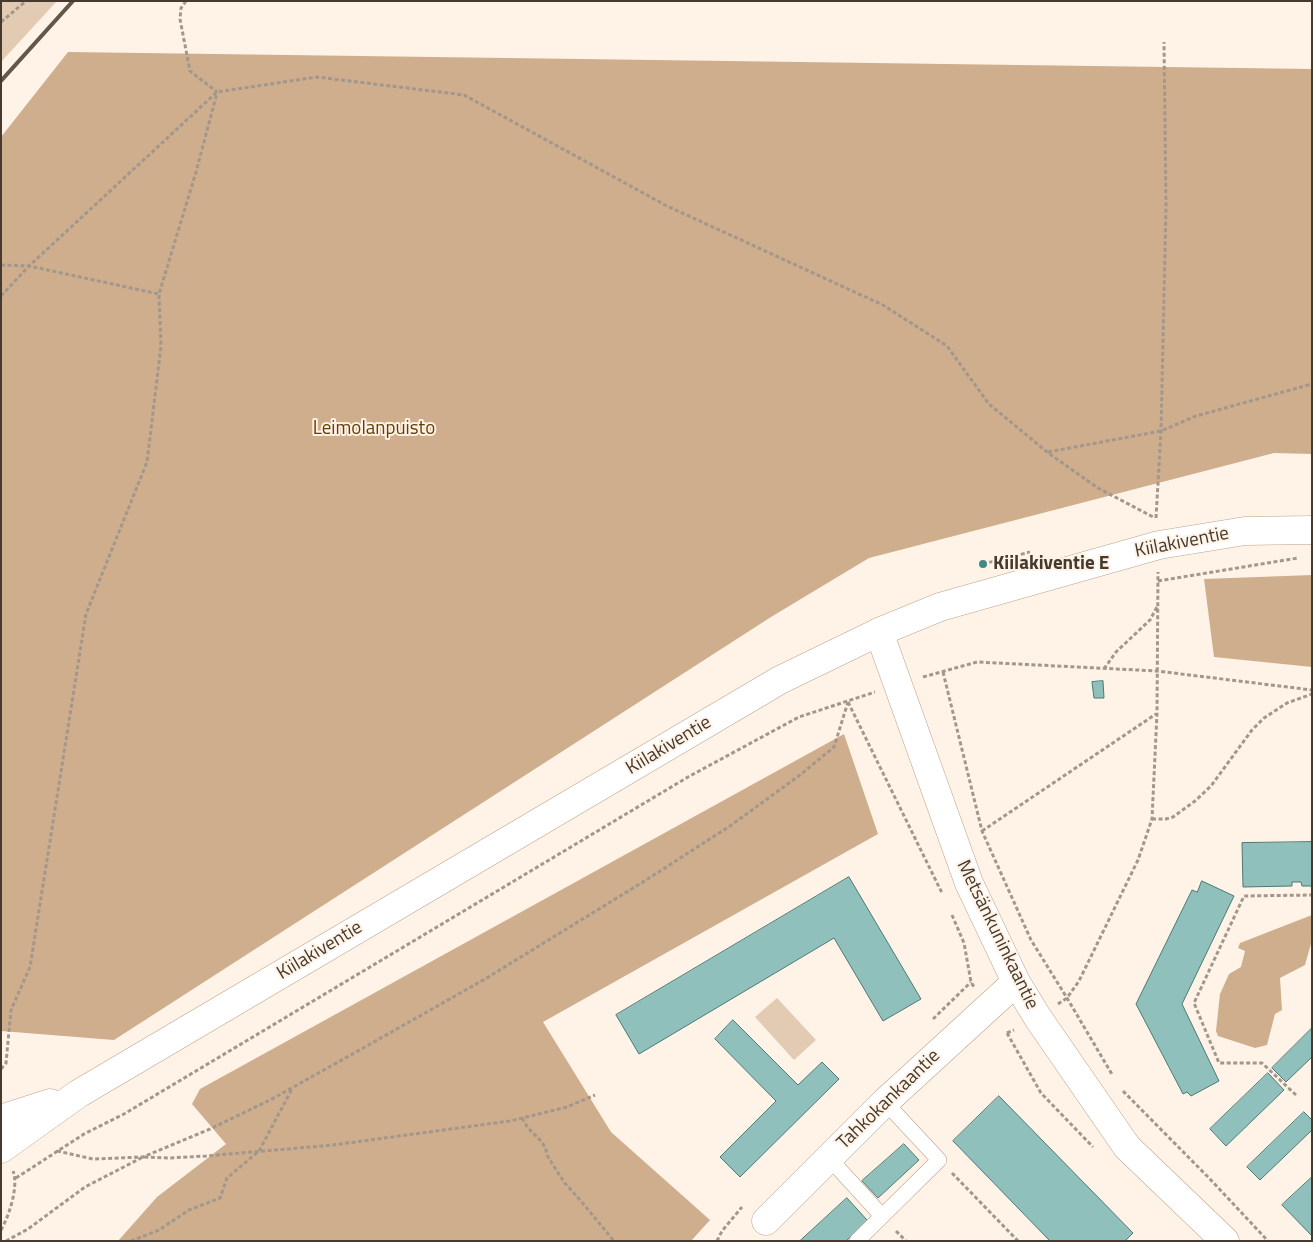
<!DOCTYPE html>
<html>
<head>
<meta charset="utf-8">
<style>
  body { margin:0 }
  #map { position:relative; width:1313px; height:1242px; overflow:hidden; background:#fff3e7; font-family:"Titillium Web",sans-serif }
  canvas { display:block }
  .frame { position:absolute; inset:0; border:2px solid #463a2f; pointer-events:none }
</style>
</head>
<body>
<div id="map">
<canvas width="1313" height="1242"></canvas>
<div class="frame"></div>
</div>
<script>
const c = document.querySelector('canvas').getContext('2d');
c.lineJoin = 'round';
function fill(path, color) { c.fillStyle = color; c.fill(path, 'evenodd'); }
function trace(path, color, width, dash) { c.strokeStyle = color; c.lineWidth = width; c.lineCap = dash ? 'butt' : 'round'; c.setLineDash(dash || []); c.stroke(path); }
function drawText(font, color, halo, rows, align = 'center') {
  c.font = font + ' "Titillium Web",sans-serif'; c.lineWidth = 4; c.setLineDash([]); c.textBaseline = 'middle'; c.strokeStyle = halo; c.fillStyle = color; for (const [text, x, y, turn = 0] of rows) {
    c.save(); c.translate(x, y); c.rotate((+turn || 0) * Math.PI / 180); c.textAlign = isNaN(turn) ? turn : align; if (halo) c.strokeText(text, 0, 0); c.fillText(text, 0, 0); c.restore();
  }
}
fill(new Path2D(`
  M1,1H57L1,62Z
  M777,998L816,1040L794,1060L755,1017Z`), '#e3cab2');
fill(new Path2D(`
  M68,52L1312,69V454L1274,453L869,558L771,617L114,1040L1,1031V137Z
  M1312,575V667L1214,657L1204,579Z
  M844,734L878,834L543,1022L611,1132L710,1220L691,1241H118L157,1197L226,1144L192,1104L200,1089Z
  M1312,915V940L1305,965L1280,978L1282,1010L1275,1014L1267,1045L1255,1048L1218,1036L1216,1031L1220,994L1229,974L1241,967L1245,951L1238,948L1240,943Z`), '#cfae8d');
const building = new Path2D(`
  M1103,681L1104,698H1094L1092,682Z
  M1312,842V886H1302L1301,882H1292V886L1243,887L1242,843Z
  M849,877L921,999L883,1021L834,938L639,1054L616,1015Z
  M1202,881L1234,896L1182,1004L1219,1081L1191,1096L1187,1092L1183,1094L1136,1004L1192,890L1197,892Z
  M733,1020L798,1085L822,1062L839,1079L740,1177L720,1157L776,1101L715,1039Z
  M1312,1028V1057L1286,1082L1272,1068Z
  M1268,1073L1284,1090L1226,1146L1210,1129Z
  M999,1096L1133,1233L1125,1241H1050L953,1141Z
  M1304,1112L1312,1120V1130L1260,1180L1247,1167Z
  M904,1144L919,1160L878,1198L862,1181Z
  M1312,1177V1236L1282,1205Z
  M847,1198L868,1221L846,1241H800Z`);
fill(building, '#90c0bb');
trace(building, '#4b7875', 1);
const lane = new Path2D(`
  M829,1158L882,1216
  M857,1241L939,1160L885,1102`);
const street = new Path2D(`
  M879,632L969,883L1016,982L1038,1018L1127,1147L1225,1241
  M766,1221L885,1102L1016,982`);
const secondary = new Path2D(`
  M1,1119L50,1103
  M1,1149L78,1094L780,680L879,632L940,607L1159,545L1245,531L1312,530`);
trace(lane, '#bea287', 16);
trace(street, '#bea287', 29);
trace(secondary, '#bea287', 29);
trace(new Path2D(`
  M186,1L181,8L180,19L190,71L217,92
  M1,22L26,1
  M1,265L29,266L217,92L317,77L464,95L667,206L883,305L947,346L989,404L1047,452L1098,488L1155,518
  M1,296L29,266L159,294
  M1048,452L1161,431L1196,416L1312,384
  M1156,518L1161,431L1166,207L1164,42
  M983,564L1030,552
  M1158,581L1298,558
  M1104,669L1116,652L1150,620L1158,605
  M943,672L982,831L1031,940L1067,998L1113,1076
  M923,677L977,662L1157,671L1312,690
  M848,702L942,893
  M1152,819H1166L1173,817L1195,801L1211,786L1252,730L1264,718L1287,703L1312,694
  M982,831L1156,714
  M952,915L964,943L971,982L974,987
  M1058,1004L1067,998L1079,981L1138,860L1152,819L1157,713L1158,572
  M933,1019L971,982
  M1007,1033L1014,1030
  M1007,1033L1041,1093L1093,1147
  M1,1069L6,1063L11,1010L30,967L86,614L147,462L161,346L159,294L196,172L217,93
  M1123,1091L1209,1178L1268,1241
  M1296,1095L1262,1063H1219L1194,1003L1244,896L1312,895
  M522,1118L528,1128L541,1141L545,1147L548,1157L564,1182L580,1200L614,1241
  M57,1151L93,1159L143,1157L210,1129L270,1100L365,1047L485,979L643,882L730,826L800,775L834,747L848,702
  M952,1173L1018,1241
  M16,1178L84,1134L124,1114L688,777L799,717L875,692
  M1,1230C9,1216 19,1186 13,1171
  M896,1231L906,1241
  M6,1241L28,1229L85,1187L143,1157L169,1158L206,1156L333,1145L510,1121L567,1107L595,1095
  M131,1241L159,1230L189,1210L220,1198L227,1178L259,1151L292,1089
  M717,1241L722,1231L742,1207`), '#a3978b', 3, [4, 2.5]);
trace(lane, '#fff', 15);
trace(street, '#fff', 28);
trace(secondary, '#fff', 28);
trace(new Path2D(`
  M1,81L73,1`), '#63574c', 4);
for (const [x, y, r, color] of [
  [983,564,5,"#428984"]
]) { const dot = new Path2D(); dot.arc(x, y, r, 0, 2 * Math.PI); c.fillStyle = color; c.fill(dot); trace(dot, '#fff3e7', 2); }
drawText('19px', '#683d00', '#fff3e7', [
  ["Leimolanpuisto",374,429]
]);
drawText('19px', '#463a2f', '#fff3e7', [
  ["Kiilakiventie",1182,543,-11],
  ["Kiilakiventie",669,746,-31],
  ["Metsänkuninkaantie",997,935,64],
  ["Kiilakiventie",320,951,-31],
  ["Tahkokankaantie",889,1100,-44]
]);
drawText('bold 19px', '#463a2f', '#fff3e7', [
  ["Kiilakiventie E",993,564]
], 'left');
</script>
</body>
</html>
